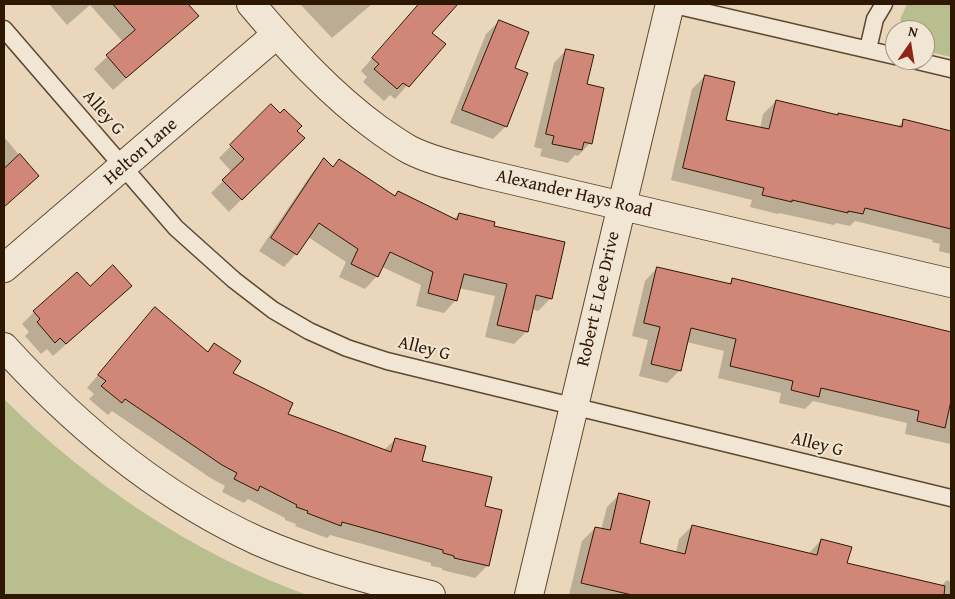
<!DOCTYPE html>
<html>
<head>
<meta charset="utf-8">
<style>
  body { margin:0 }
  #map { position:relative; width:955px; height:599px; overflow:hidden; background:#ead7bb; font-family:"Gentium Book Plus",serif }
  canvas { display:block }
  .frame { position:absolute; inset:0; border:5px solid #2f1803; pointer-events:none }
  .north { position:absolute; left:885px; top:20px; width:50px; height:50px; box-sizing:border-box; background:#f1e5d3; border:1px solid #a39380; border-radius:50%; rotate:13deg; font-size:14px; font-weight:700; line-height:20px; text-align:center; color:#2f1803 }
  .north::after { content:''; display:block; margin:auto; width:18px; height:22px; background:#8f2418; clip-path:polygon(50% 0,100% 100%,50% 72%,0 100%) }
</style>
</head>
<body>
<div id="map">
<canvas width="955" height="599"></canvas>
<div class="frame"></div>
<div class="north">N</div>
</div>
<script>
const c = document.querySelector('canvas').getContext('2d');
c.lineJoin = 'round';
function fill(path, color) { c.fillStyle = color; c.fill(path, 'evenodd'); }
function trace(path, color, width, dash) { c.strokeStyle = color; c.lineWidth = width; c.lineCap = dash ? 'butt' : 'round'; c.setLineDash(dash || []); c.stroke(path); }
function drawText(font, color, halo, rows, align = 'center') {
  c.font = font + ' "Gentium Book Plus",serif'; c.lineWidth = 4; c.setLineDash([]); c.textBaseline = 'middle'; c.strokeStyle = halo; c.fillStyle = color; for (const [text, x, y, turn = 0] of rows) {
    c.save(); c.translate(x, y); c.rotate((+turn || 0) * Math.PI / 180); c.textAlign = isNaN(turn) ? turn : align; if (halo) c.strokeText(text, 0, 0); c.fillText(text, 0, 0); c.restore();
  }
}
fill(new Path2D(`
  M907,4H951V57L925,51V30H899L901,17Z
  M4,399C91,485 192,553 307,595H4Z`), '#b9be8e');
fill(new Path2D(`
  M51,4H187L198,16L113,90L94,69L123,42L90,5L67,25L50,5Z
  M300,4H372L332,38Z
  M419,4H442L450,10L431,33L444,44L395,99L390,95L384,101L363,82L367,77L361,71Z
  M499,21L513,68L506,126L493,139L450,123L486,34Z
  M566,50L586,85L590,143L578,156L575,155L568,163L540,156L542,149L534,147L554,63Z
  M705,76L725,120L760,129L763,114L776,101L836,116L839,114L897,127L904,121L930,138L951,143V254L939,251L940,244L932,242L933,240L855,221L850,226L836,223L834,225L779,213L778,214L750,207L752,200L671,180L692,89Z
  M271,106L303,138L229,212L211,193L232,172L219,158Z
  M4,137L37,176L4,207Z
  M324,160L332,168L339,161L394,197L398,193L453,220L459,214L493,227L551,298L538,311L532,309L527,331L514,344L485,337L495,296L459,288L456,300L444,313L416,306L421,285L382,267L377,276L365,289L339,277L346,262L308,237L296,254L284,267L259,251L312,173Z
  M657,268L728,284L733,280L951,333V444L905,434L907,423L813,401L805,409L779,403L781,393L718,378L724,351L687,342L680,370L667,383L639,376L648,340L632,336L645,281Z
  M90,287L117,299L53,356L47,349L41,354L25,336L29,332L22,324L34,312Z
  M143,322L207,352L214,345L231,373L286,414L384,450L396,439L420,462L484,507L488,565L475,578L442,570V568L431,566V563L330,535L327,538L295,526L296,524L285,520V518L248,499L244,503L222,492L225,486L209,477L112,411L108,415L89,399L94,394L87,388Z
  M619,495L639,544L676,553L679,539L692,526L809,553L821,540L846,564L941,586L947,580L951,582V595H569L582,541L595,528L601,530L607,507Z`), '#0003');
const building = new Path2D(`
  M113,4H188L199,16L126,78L106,55L135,30Z
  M419,4H458L432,33L446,44L409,87L403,83L397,89L374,69L379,64L372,58Z
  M499,20L529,32L515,68L528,73L507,127L462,110Z
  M566,49L594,55L587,84L604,88L592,144L584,142L582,150L552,144L554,136L546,134Z
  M705,75L735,82L726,120L769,129L776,100L838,115V113L902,127L903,119L951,131V229L865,208L863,214L848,211V213L792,200V202L762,195L764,188L683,168Z
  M271,104L280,113L284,109L302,126L297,131L305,138L242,200L222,180L244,159L230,145Z
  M20,154L39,176L4,207V169Z
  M324,158L333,167L339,159L395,196L398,191L457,220L459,213L495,222L494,226L565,242L552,299L536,295L528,332L497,325L507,284L464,274L457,301L428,293L433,272L390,252L378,277L351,264L358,249L319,223L297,255L271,238Z
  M113,265L132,286L66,344L60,338L55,343L37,322L40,319L33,311L77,272L90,286Z
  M657,267L731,284L732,278L951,332V401L945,428L917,421L919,411L821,388L819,397L791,390L793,381L730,366L736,339L691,328L681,371L651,364L660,327L644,323Z
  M155,307L208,352L214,343L241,361L233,373L293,403L288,414L391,452L395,438L426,446L422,461L492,477L485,506L502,510L489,566L454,558V556L443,553V550L342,522L341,526L307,513L308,511L296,507L297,505L260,486L258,491L234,479L237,473L222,465L125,399L122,403L101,386L106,381L98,375Z
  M619,493L650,501L640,543L685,554L692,525L817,555L821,539L852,547L847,563L945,586L944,595H632L581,583L595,527L610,530Z`);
fill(building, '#d18778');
trace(building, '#2f1803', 1);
const lane = new Path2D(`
  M670,4L895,56
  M4,29L176,228L234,280L273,310L309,331L347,348L387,361L951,498
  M868,49L875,19L884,4
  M913,60L951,69`);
const street = new Path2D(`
  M251,4C289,49 330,94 378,129C388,136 399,144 410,150C434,162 461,167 486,174L951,283
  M4,268L277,34
  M4,347C76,426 159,496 258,541C313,565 372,581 431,595
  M529,595L670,4`);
trace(lane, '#5e4831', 19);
trace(street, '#5e4831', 30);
trace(lane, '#f1e5d3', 16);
trace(street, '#f1e5d3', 28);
drawText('18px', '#2f1803', '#f1e5d3', [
  ["Alley G",103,113,49],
  ["Helton Lane",141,152,-41],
  ["Alexander Hays Road",574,194,13],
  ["Robert E Lee Drive",599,299,-77],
  ["Alley G",424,349,14],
  ["Alley G",817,445,14]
]);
</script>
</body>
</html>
